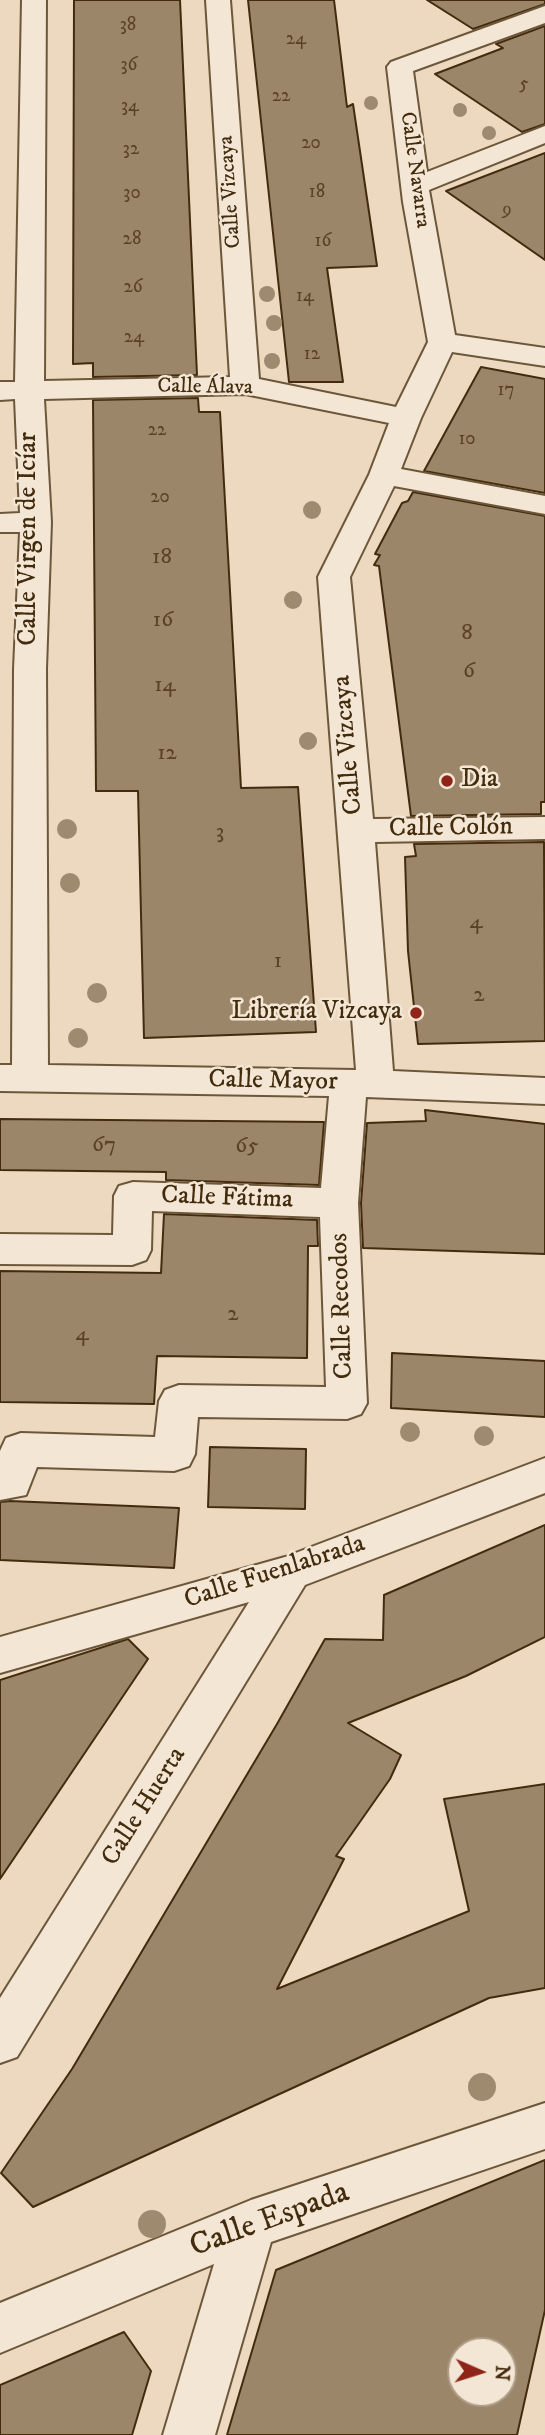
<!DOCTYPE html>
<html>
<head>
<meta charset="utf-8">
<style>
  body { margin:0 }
  #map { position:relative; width:545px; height:2435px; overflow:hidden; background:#ecd9bf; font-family:"IM FELL DW Pica",serif }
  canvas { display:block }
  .north { position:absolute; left:447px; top:2337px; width:70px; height:70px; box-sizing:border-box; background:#f3e6d5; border:2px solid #ad9c85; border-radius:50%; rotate:93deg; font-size:19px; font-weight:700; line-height:28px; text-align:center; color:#432c0e }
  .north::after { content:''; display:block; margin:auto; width:24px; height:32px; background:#8f2418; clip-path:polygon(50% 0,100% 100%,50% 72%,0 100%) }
</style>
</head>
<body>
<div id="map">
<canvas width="545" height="2435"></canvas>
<div class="north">N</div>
</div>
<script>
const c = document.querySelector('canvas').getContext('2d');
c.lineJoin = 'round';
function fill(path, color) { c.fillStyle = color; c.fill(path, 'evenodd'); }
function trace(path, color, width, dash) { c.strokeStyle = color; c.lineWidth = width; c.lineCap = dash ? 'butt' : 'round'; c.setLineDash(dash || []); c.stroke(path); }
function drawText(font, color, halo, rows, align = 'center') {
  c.font = font + ' "IM FELL DW Pica",serif'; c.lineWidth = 5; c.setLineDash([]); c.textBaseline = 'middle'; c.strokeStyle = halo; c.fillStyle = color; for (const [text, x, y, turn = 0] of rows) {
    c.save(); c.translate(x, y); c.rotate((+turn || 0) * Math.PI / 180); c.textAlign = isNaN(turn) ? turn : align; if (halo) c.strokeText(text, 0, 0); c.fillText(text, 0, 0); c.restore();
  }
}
const building = new Path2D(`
  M74,0H180L197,375L93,377V363L73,364Z
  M248,0H334L347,107L353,104L377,266L327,268L343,382H289Z
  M427,0H545V4L473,29Z
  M545,26V124L522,132L435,74L503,48L496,44Z
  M545,153V260L446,191Z
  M481,367L545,379V493L424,471Z
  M198,398L199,412H220L241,788L298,787L316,1032L144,1038L138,791H96L93,400Z
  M413,492L545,516V802H541V814L411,816L379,566L374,565L380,555L375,554L402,503L408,501Z
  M544,842L545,1041L418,1044L408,951L405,857L416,856L414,844Z
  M425,1110L545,1124V1254L363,1248L361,1203L367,1123L426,1121Z
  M0,1119L324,1122L319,1185L166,1180V1172L0,1170Z
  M164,1214L317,1220L318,1246H308L307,1358L157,1356L154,1404L0,1402V1271L161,1273Z
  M392,1353L545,1361V1417L391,1408Z
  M210,1447L306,1449L305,1509L208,1507Z
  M10,1501L179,1508L174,1568L0,1560V1502Z
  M545,1525V1637L466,1676L348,1723L401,1755L390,1779L336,1856L344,1859L277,1989L469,1911L444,1799L545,1784V1988L489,1998L33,2207L1,2173L72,2069L277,1724L325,1639L383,1640L384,1595Z
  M128,1639L148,1659L0,1879V1680Z
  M545,2160V2310L517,2435H227L276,2270ZM461,2351H503V2393H461Z
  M124,2332L151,2371L132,2435H0V2385Z`);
fill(building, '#9b866a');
trace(building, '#432c0e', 2);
const street = new Path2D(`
  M22,0H46L44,381L230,377L206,0H230L259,379L396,407L428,342L403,202L387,67L391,62L545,6V23L413,71L427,172L545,126V143L429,190L455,335L545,348V366L452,352L421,418L401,469L545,496V514L394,486L350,577L373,819L545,817V839L375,842L393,1071L545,1078V1104L366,1097L358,1203L367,1403L361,1414L347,1419L198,1417L195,1454L189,1466L174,1471L37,1467L26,1495L0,1500V1451L6,1438L21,1433L155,1437L159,1401L165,1390L179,1385L326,1387L320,1217L152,1211L151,1250L146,1260L132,1265L0,1264V1234L113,1235L114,1196L119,1186L133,1182L321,1188L329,1096L0,1091V1065H12L14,669L20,532H0V514L20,513L15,399L0,400V382H15ZM245,394L389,423L369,475L318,577L356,1070L48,1065L46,669L51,522L44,399Z
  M545,1458V1493L305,1585L17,2057L0,2063V1998L249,1602L0,1673V1637L285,1557Z
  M545,2103V2149L271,2242L215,2435H163L214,2264L0,2353V2303L251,2200Z`);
trace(street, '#6d573a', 4);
fill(street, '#f3e6d5');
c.fillStyle = '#9e8a6e';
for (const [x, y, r] of [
  [371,103,7],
  [460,110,7],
  [489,133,7],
  [267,294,8],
  [274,323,8],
  [272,361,8],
  [312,510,9],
  [293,600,9],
  [308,741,9],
  [67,829,10],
  [70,883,10],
  [97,993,10],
  [78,1038,10],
  [410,1432,10],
  [484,1436,10],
  [482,2087,14],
  [152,2224,14]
]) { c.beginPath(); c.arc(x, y, r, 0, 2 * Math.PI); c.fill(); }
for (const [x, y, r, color] of [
  [447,781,7,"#8f2418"],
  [416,1013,7,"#8f2418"]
]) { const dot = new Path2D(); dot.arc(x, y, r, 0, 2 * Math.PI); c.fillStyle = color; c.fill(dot); trace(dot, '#f3e6d5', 2.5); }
drawText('19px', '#594225', null, [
  ["38",128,26],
  ["24",296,40],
  ["36",129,66],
  ["5",524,85],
  ["22",281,97],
  ["34",130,107],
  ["20",311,144],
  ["32",131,150],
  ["18",317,193],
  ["30",132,194],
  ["9",507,211],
  ["28",132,240],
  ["16",323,242],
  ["26",133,288],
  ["14",305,297],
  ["24",134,338],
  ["12",312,355],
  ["17",506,391],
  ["22",157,431],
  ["10",467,440],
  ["20",160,498]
]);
drawText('21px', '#432c0e', '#f3e6d5', [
  ["Calle Navarra",414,170,82],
  ["Calle Vizcaya",231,192,-94],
  ["Calle Álava",205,388,1]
]);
drawText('23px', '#594225', null, [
  ["18",162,558],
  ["16",163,621],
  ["8",467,634],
  ["6",469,672],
  ["14",165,686],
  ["12",167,754],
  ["3",220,833],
  ["4",476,923],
  ["1",278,962],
  ["2",479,996],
  ["67",104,1146],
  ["65",247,1147],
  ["2",233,1315],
  ["4",82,1335]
]);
drawText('26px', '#432c0e', '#f3e6d5', [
  ["Calle Virgen de Icíar",30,539,-90],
  ["Calle Vizcaya",349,745,-95],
  ["Calle Colón",451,829,-1],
  ["Calle Mayor",273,1082,1],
  ["Calle Fátima",227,1199,2],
  ["Calle Recodos",343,1306,-92],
  ["Calle Fuenlabrada",275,1573,-18],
  ["Calle Huerta",145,1807,-58]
]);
drawText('26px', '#432c0e', '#f3e6d5', [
  ["Dia",461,781],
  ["Librería Vizcaya",402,1013,"right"]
], 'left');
drawText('32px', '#432c0e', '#f3e6d5', [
  ["Calle Espada",270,2221,-20]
]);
</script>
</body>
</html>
